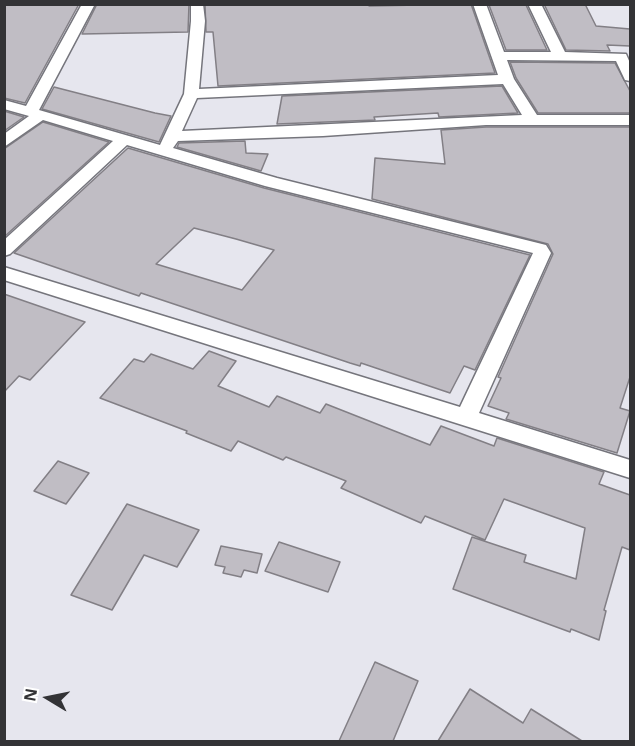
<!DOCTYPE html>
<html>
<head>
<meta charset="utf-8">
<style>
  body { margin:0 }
  #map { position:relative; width:635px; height:746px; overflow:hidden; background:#e6e6ee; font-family:"Open Sans",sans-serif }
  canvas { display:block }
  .frame { position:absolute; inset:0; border:6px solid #333336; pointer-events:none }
  .north { position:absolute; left:18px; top:668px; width:60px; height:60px; -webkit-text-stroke:4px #fff; paint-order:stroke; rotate:280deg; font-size:16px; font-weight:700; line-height:24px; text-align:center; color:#333336 }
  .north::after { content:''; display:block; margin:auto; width:21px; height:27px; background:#333336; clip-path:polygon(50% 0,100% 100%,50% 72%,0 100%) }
</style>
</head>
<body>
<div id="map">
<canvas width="635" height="746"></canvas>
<div class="frame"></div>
<div class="north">N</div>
</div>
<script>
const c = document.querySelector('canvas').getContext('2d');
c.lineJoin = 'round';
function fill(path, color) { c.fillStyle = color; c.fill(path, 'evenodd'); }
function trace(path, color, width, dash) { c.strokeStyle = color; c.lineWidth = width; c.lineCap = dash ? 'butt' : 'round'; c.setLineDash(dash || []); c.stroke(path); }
const building = new Path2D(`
  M4,4H79L25,103L4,98Z
  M97,4H189L188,32L82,34Z
  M205,4H368L369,6L471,4L495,73L218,86L213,32H206Z
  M544,4H585L596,26L630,29V46L607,45L610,51L566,50Z
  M489,5H526L547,50H506Z
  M510,62L615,63L630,91V113H538L516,78Z
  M502,86L518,113L439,117L438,113L374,117L375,120L277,124L282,96Z
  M54,87L155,113L171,116L159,142L42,109Z
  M4,111L24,117L4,131Z
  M43,122L109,142L4,237V149Z
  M486,127H630V377L620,408L630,411L617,453L506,419L509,413L488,406L501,378L498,377L553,254L548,244L372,199L375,158L445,164L441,130Z
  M245,141L246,153L268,154L261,171L177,147L179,143Z
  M128,148L264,188L530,255L475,370L464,366L450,393L361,363L360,366L350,363L141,293L139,296L14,253ZM194,228L236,239L274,250L242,290L156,264Z
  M4,294L85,322L30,380L19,376L4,392Z
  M209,351L236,361L218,386L269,407L277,396L320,413L326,404L430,445L441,426L494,446L497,438L604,472L599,484L630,495V550L622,547L604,610L606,611L599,640L571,629L570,632L453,589L472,537L526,555L524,562L576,579L585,528L504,499L485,540L425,516L421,523L341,488L346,481L286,457L283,460L238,441L231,451L186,433L187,431L100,398L134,359L144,362L151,354L193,369Z
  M58,461L89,473L66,504L34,491Z
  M127,504L199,530L177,567L144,555L112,610L71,595Z
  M279,542L340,562L328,592L265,571Z
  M221,546L262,554L257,573L244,570L241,577L223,573L225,567L215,565Z
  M375,662L418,681L393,741H339Z
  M470,689L523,723L531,709L582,741H438Z`);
fill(building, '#c0bdc4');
trace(building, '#827f85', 1.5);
const street = new Path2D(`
  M82,4H95L39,110L160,145L184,94L191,21V4H203L205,21L199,89L498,75L473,4H486L504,52H551L528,4H541L565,52L626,54L630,63V81L625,80L616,61L507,60L514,79L537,115H630V125H486L323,136L178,141L173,148L277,178L546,245L551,253L479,413L630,460V478L4,280V267L460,407L533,253L265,186L127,145L10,254L4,256V240L113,141L43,120L4,147V134L29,116L4,109V100L26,106ZM503,84L522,115L182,131L197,98Z`);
trace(street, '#75757c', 3);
fill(street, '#fff');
</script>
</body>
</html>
